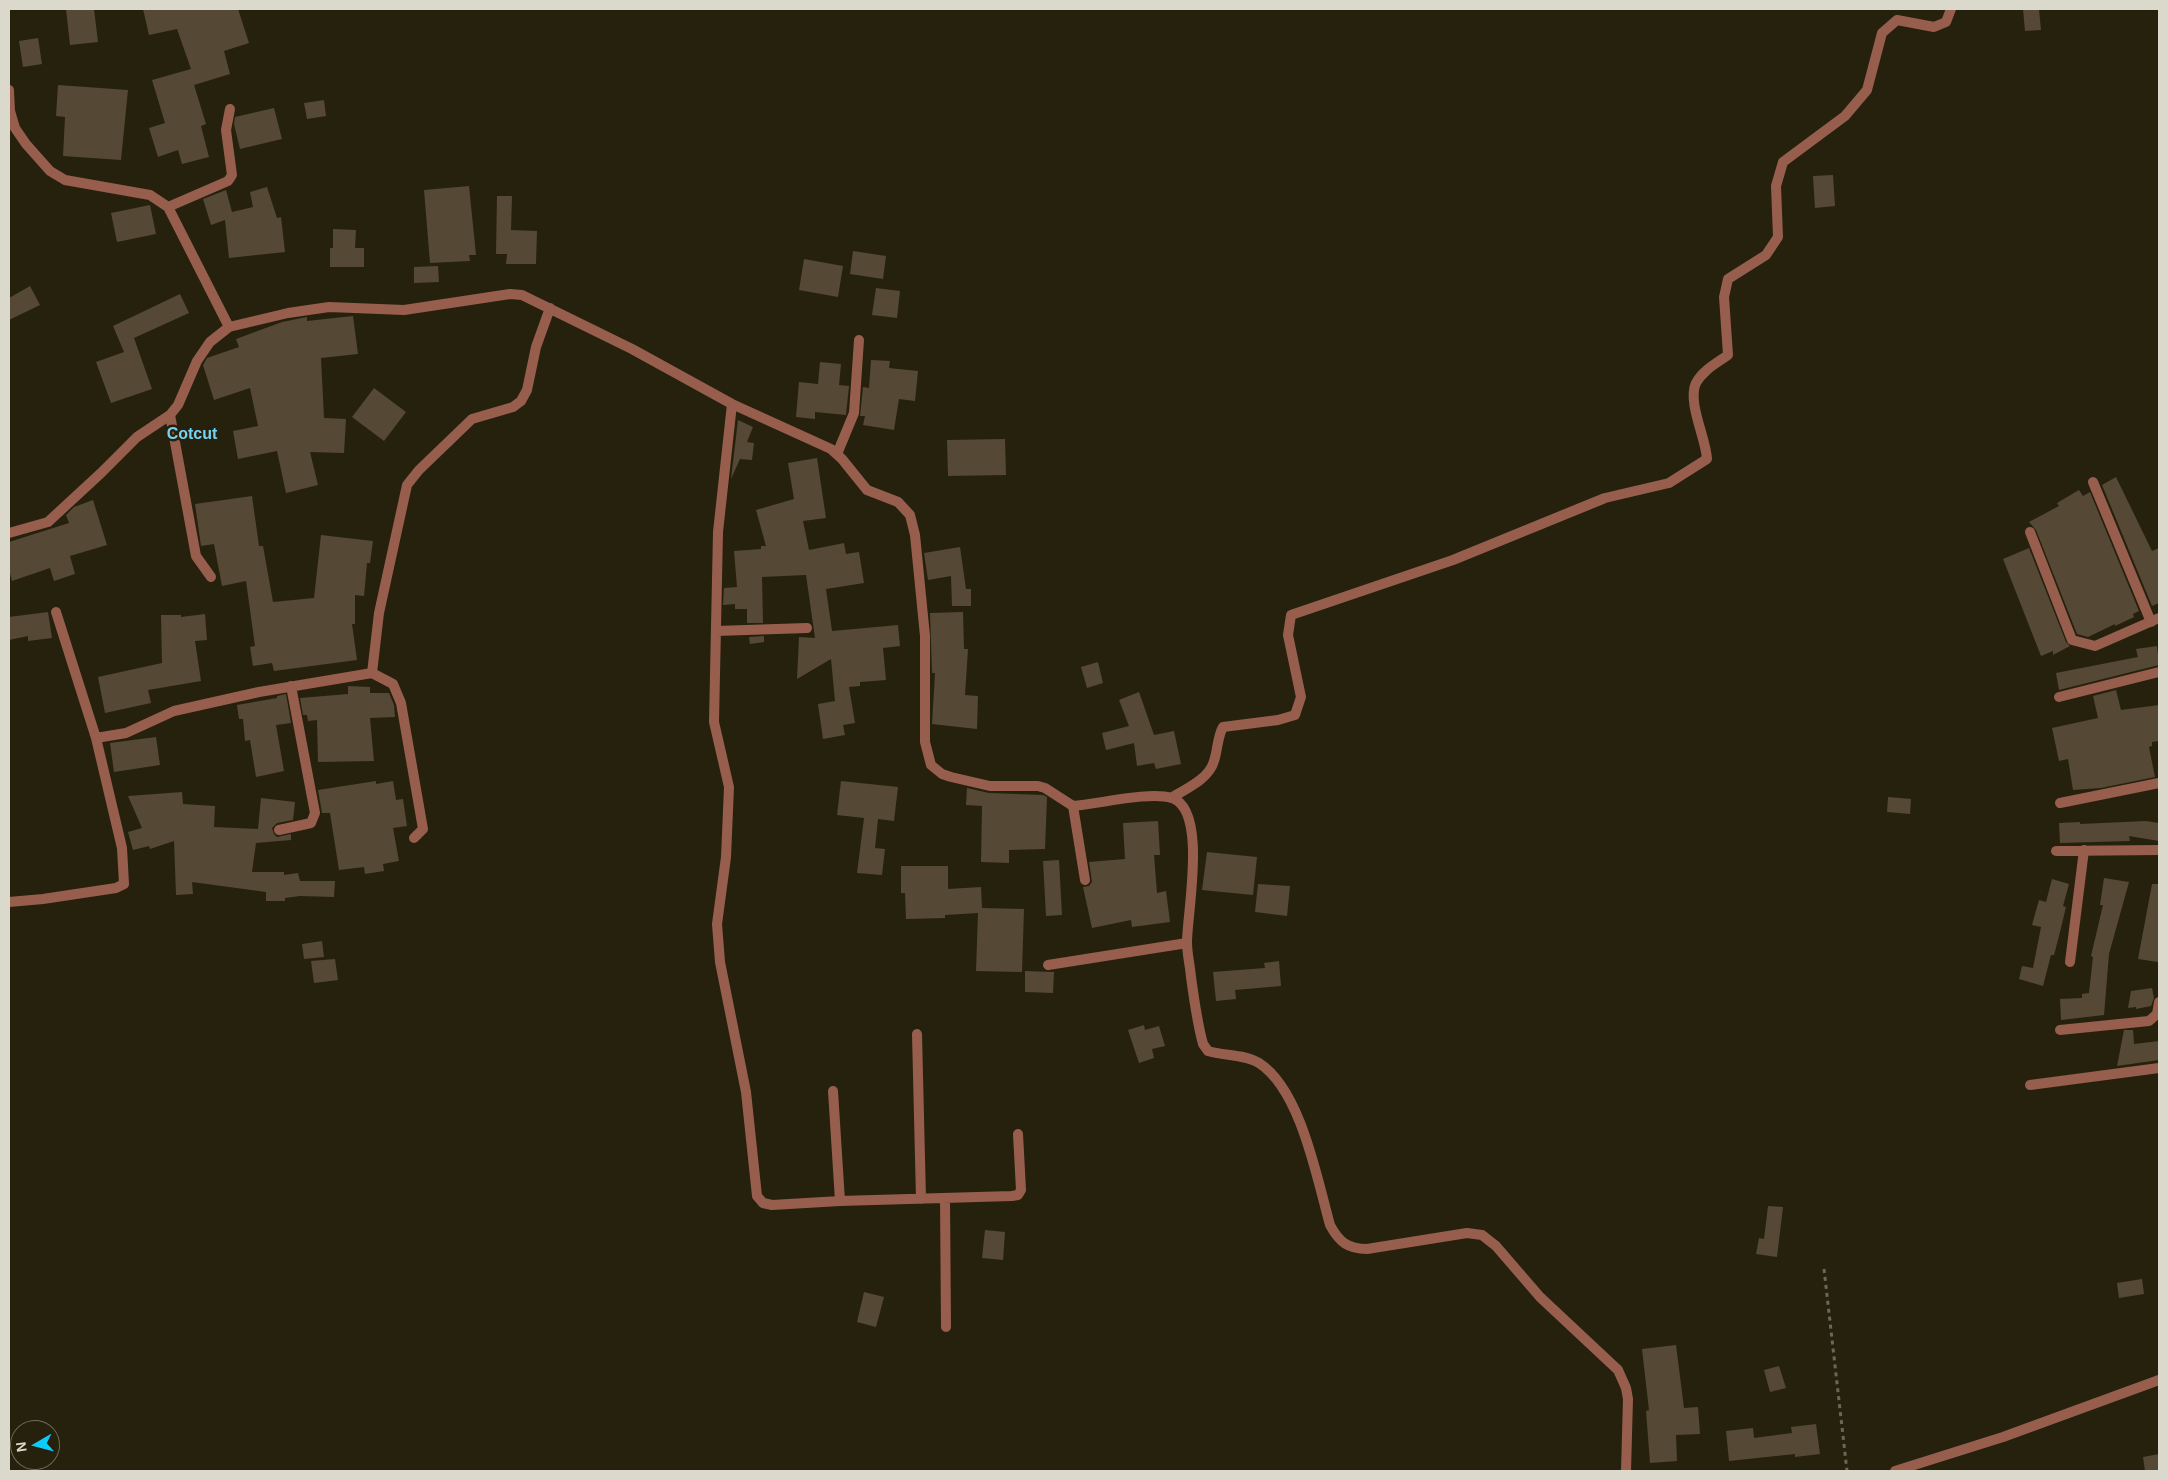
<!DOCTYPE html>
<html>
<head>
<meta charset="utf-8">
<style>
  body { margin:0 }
  #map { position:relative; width:2168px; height:1480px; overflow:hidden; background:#26210d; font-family:Arial,sans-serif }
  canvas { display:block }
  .frame { position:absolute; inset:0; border:10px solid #dbd9cc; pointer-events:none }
  .north { position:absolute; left:10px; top:1420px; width:50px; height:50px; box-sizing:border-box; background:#26210d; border:1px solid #6e6b59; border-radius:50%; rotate:262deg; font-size:14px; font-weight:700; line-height:20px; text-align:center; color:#dbd9cc }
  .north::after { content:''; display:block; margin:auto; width:18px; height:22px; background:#0ccafa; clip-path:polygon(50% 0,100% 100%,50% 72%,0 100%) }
</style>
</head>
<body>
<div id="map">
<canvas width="2168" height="1480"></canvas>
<div class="frame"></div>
<div class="north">N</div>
</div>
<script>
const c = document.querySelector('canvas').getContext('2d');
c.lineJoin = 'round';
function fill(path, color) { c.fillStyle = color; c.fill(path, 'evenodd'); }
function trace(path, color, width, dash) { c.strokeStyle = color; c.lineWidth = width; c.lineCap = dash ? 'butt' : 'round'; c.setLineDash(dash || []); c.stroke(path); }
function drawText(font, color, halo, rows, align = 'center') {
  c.font = font + ' Arial,sans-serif'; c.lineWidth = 5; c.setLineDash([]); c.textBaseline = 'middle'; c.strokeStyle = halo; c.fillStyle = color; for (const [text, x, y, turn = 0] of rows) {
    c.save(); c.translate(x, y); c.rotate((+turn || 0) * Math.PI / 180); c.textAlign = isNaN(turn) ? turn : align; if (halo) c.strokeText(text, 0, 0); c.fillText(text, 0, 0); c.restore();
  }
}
fill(new Path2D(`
  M66,9H94L98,42L70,45Z
  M143,9H238L249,43L224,51L230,74L194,85L206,124L201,126L209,157L182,164L178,150L158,157L149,128L165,123L152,80L191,69L177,29L149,35Z
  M2023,9H2039L2041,30L2025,31Z
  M38,38L42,64L23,67L19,41Z
  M58,85L128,90L121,160L63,156L65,117L56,116Z
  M324,100L326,116L307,119L304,103Z
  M274,108L282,139L240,149L234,124L235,117Z
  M1833,175L1835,206L1815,208L1813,176Z
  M469,186L476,255H469L470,261L430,263L424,190Z
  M267,187L277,218L281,217L285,252L229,258L225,220L211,225L203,199L226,190L232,212L253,207L250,192Z
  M497,196H512L511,230L537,231L536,264H506L507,254H496Z
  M150,205L156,234L117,242L111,213Z
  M333,229L356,230L355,248H364V267H330V248H333Z
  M853,251L886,256L883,279L850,274Z
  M804,259L843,266L838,297L799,290Z
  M438,266L439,282L414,283V267Z
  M30,286L40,305L9,320V298Z
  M876,288L900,291L897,318L872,315Z
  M180,294L189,313L134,338L152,389L111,403L96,362L124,352L113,326Z
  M353,316L358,354L321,358L324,418L346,419L344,453L310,452L318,485L286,493L277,451L238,459L233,431L258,426L250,388L214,400L203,365L207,358L239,347L236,339L282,322L307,317V321Z
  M871,360L890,361L889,368L918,371L915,401L899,399L894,430L863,425L865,416H860L863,387L869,388Z
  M820,362L841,364L839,385L849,386L846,415L815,412V419L796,417L799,382L818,384Z
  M374,388L406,412L384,441L352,417Z
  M738,420L753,427L747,442L754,443L752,460L740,459L731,479Z
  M1005,439L1006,475L948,476L947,440Z
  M817,458L826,518L803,521L809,550L844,543L846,554L859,552L864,583L826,589L832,631L898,625L900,646L883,648L886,680L860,682V686L849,687L855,723L843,725L845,735L823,739L818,704L835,701L831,659L797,679L799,637L815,638L806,575L762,577L763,623H747V609H735V604L723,605L724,588L737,587L734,551L761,549V546H766L756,510L794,499L788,463Z
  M2116,477L2152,551L2159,548V603L2152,606L2102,485Z
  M2079,490L2083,496L2090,492L2139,611L2133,614L2134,617L2115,626V624L2088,637L2077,634L2036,530L2029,522L2059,506L2057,503Z
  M252,496L259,546H263L273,602L314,598L321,535L373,541L370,563H367L364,596L355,595V624H352L357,660L274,671L272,663L253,666L250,647L255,646L246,581L222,586L214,544L201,546L195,504Z
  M93,500L107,545L70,556L75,574L54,581L50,568L12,581L9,570V542L69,523L66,515L74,507Z
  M960,547L966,589H971V606H952L951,576L928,580L924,553Z
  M2029,548L2066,642L2070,646L2053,655V651L2041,656L2003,559Z
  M48,612L52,638L28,641V636L9,640V617Z
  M963,612L964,649H968L965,695L978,696L977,729L932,724L935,673H932L930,613Z
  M205,614L207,640L195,641L201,681L148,690L151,703L105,713L98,677L162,663L161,615H181V617Z
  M764,636V642L750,644L749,637Z
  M2157,646L2159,665L2059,690L2056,673L2138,657L2136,649Z
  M1098,662L1103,683L1087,688L1081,667Z
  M348,686L370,687V693H389L394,705L395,717L370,718L374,761L318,762L317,720L308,721L307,715H303L300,698L348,694Z
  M2116,690L2121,710L2159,705V741L2152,742V746L2149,747L2155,777L2101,788L2073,790L2068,759L2059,761L2052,728L2098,718L2093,696Z
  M1139,692L1154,735L1174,731L1181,764L1156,769L1154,763L1137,766L1134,743L1106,750L1102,733L1129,726L1119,700Z
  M286,694L291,723L276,725L284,771L256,777L250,740L245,741L243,719H239L237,705L277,698V696Z
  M156,737L160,765L114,772L110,743Z
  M376,781V784L393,781L396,800L403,799L407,826L393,828L399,861L383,864L384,871L365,874L364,867L339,870L330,813H322L318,790Z
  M841,781L898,787L894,821L878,819L875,848L885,849L882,875L857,873L864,818L837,815Z
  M967,788L989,793L1043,795L1047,797L1045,849L1009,850V863L981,862L982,806L966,805Z
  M182,792L183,804L215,806L214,827L258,829L261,798L295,802L293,820L277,823L272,828L274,834L277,837L291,834V840L256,843L252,872H284V875L298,873L300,881H335L334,897L300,896L285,898V901H266V892L192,882L193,894L176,895L174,841L150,849L149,846L133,850L128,832L142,828L128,796Z
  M1888,797L1911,799L1910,814L1887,812Z
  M1158,821L1160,855H1154L1157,893L1166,891L1170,922L1132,927L1131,920L1092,928L1083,887L1089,886L1092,882L1089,862L1125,859L1123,823Z
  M2146,821L2159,823V841L2129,836L2130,841L2060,843L2059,823L2080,822V824Z
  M1207,852L1257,857L1253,895L1202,890Z
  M1059,860L1062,915L1046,916L1043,861Z
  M901,866H948V889L981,887L982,908L1024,909L1022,972L976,971L978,913L945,915V918L906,919L905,893H901Z
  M2104,878L2129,882L2109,954L2104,1015L2061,1020L2060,999L2082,998V994L2089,993L2093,957L2091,956L2103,905H2100Z
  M2052,879L2069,884L2063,906L2066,907L2060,932L2054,955H2051L2043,986L2019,979L2022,966L2033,968L2041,927L2032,925L2039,900L2046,902Z
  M1258,884L1290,886L1287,916L1255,912Z
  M2152,884H2159L2158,962L2138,959Z
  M322,941L324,957L304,959L302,944Z
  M335,959L338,980L314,983L311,961Z
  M1279,961L1281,986L1235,990L1236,999L1216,1001L1213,972L1265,968L1264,963Z
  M1025,971L1054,972L1053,993L1025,992Z
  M2152,988L2154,998L2151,1006L2136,1009V1007L2128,1008L2131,991Z
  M1144,1025L1145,1030L1159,1026L1165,1046L1152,1049L1154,1058L1139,1063L1128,1030Z
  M2124,1030H2133L2134,1044L2159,1041V1060L2117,1066Z
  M1768,1206L1783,1207L1777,1257L1756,1254L1759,1238L1764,1239Z
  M985,1230L1005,1232L1003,1260L982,1258Z
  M2142,1279L2144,1294L2119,1298L2117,1283Z
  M864,1292L884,1297L876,1327L857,1322Z
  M1676,1345L1684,1408L1698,1407L1700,1434L1676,1435L1677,1461L1650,1463L1646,1411L1649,1410L1642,1349Z
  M1779,1366L1786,1388L1770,1392L1764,1370Z
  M1816,1424L1820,1454L1795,1457V1454L1729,1461L1726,1431L1753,1428L1754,1438L1792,1433L1791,1427Z
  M2159,1454V1471H2145L2143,1457Z`), '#554835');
trace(new Path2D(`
  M1824,1269L1847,1471`), '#6b6756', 3, [4, 4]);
trace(new Path2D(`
  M9,90L10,111L15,128L26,144L50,171L65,180L150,195L168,207L229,327L288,313L329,307L404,310L510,294L522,295L632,349L732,404L831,449L842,459L867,490L898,502L910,515L915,535L925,636V742L931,765L942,774L951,777L990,786H1038L1045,788L1073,806C1099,804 1149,791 1172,798C1208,810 1187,913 1187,942C1187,954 1190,965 1191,977C1194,999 1197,1022 1203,1044L1208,1051C1224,1056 1245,1054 1259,1063C1301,1090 1317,1179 1330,1225C1339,1242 1348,1249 1367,1249L1467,1233L1482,1235L1496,1246L1540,1297L1618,1370L1626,1388L1628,1399L1626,1471
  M168,207L228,181L232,175L226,130L230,109
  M732,404L718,532L714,722L729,787L726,857L717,924L720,962L746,1092L757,1196L763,1203L772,1205L840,1201L1012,1196L1018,1195L1021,1190L1018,1134
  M170,415L196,556L211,577
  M837,454L854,413L859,340
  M2093,482L2151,622
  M2030,532L2072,640L2095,646L2159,618
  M9,533L48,522L101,473L137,437L170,415L178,405L197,361L210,342L229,327
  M716,631L807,628
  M372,673L393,684L401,703L423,829L414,838
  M2059,697L2159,672
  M96,738L126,733L174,711L259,692L372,673L379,613L407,485L419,470L472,419L513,407L521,401L527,390L536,347L550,308
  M1171,798C1187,788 1209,779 1214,761C1218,749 1217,738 1223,727L1278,720L1295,715L1301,697L1288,635L1291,615L1453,560L1605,498L1669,483L1707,459C1706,438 1687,402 1696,383C1703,370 1717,363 1728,355L1724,297L1728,279L1766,255L1778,237L1776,186L1783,162L1845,116L1867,90L1882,33L1897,20L1934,27L1946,22L1951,9
  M2060,803L2159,783
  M1073,806L1085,880
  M279,830L311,823L315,813L291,686
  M2056,851L2159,850
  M9,902L43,899L116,888L124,884L122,848L96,738L56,612
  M2070,962L2084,850
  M1048,965L1187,943
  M2060,1030L2149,1021L2157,1014L2159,1002
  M917,1034L921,1199
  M2030,1085L2159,1068
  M833,1091L840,1201
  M945,1198L946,1327
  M1895,1471L2003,1437L2159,1380`), '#975e4e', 10);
drawText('bold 16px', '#75d2f3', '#26210d', [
  ["Cotcut",192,435]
]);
</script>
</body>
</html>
